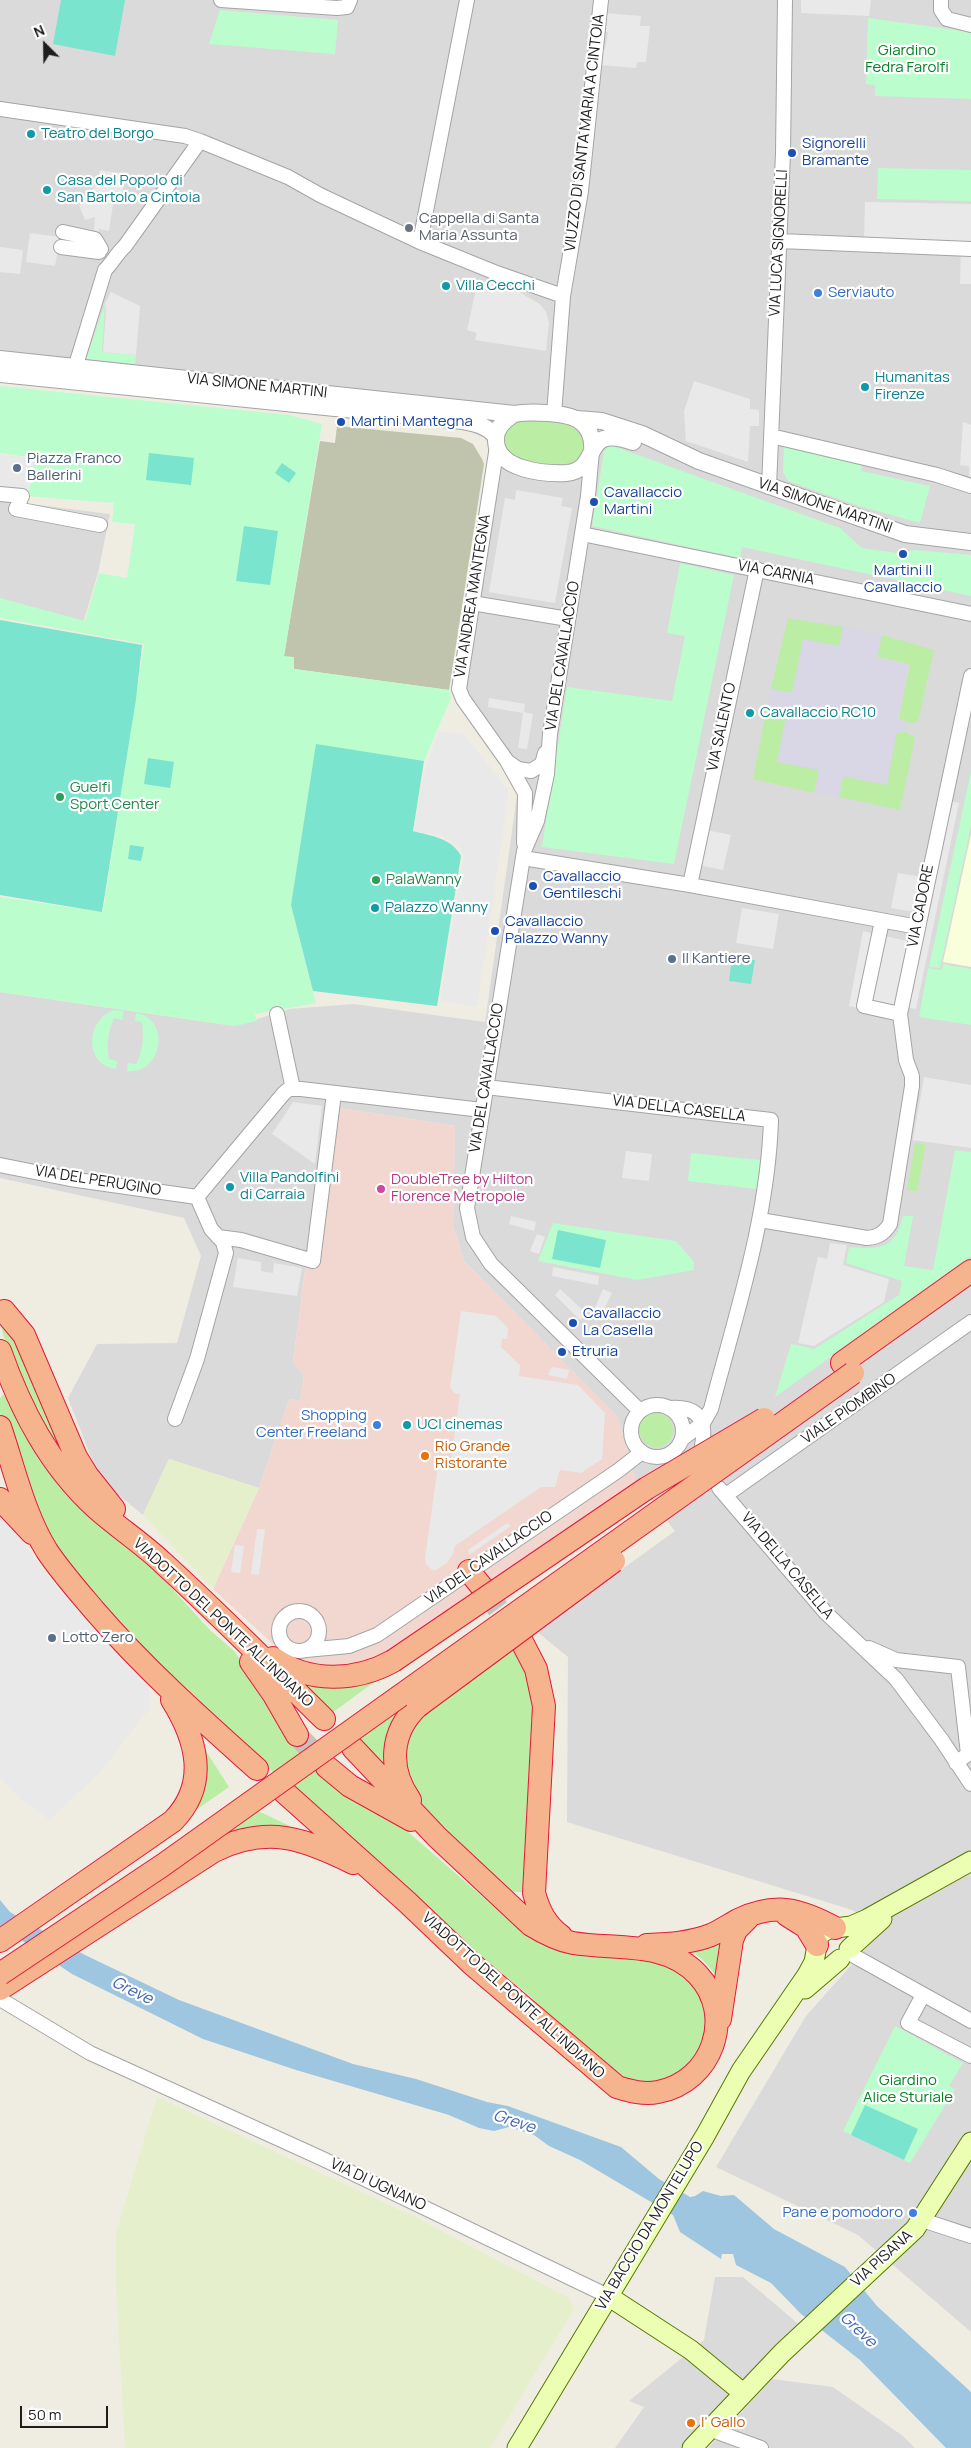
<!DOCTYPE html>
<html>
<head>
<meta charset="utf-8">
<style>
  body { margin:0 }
  #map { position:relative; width:971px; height:2448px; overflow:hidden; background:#efede2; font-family:Manrope,sans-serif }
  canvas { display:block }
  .north { position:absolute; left:20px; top:20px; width:50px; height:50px; -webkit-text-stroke:4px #fff; paint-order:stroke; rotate:337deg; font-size:14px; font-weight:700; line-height:20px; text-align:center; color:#1d1d1d }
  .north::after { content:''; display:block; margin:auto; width:18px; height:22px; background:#1d1d1d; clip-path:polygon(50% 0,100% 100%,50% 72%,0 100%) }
  .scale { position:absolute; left:20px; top:2406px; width:88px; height:22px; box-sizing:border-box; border:2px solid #1d1d1d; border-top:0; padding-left:6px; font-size:15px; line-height:18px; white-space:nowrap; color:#1d1d1d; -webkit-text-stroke:4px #fff; paint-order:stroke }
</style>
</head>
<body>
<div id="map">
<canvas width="971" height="2448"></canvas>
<div class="north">N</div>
<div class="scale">50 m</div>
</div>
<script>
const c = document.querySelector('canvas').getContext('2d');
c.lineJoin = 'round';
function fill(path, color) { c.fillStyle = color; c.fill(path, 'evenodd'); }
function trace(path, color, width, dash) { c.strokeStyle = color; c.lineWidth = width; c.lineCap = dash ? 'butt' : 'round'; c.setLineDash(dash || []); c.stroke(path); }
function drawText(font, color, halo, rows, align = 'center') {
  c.font = font + ' Manrope,sans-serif'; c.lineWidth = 4.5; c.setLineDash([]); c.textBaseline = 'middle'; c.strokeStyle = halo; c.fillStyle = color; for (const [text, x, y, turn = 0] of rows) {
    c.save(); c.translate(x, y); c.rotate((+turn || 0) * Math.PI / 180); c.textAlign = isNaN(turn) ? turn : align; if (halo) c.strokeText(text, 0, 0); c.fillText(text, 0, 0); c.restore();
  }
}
fill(new Path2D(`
  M0,0H971V2332L858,2235L716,2167L806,2016L885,1927L852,1910L567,1822L568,1657L536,1631L675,1531L636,1481L618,1417L464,1261L453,1225L455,1126L327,1106L293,1362L304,1375L300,1401L289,1399L259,1488L169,1459L143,1515L100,1480L68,1398L97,1344L177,1343L201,1256L184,1218L0,1178V992L235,1026L289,1009L354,1004L485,1022L518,789L453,696L491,454L486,439L470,431L0,382Z
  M0,500L110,514L98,573L83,623L0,601Z
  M715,2277H743L802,2327L693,2432L682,2448H615L644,2407L629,2401L704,2340Z
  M772,2379L833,2387L903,2436L915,2448H708Z`), '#dbdada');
fill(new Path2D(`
  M327,1106L455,1126L453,1225L464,1261L618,1417L636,1481L433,1623L380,1656L348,1667L308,1665L286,1656L213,1589L259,1488L289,1399L300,1401L304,1375L293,1363Z`), '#f1d7d0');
fill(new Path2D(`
  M971,834V967L943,962Z`), '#f9ffdb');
fill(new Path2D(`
  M337,426L461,438L473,444L482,459L484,464L449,690L294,669L284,656L320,441L335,443Z`), '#c0c4ad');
fill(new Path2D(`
  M169,1459L259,1488L213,1589L143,1515Z
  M157,2097L415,2217L569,2298L574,2309L490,2448H125L116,2285V2233Z`), '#e6efcc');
fill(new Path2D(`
  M526,419C552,422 578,417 586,447L576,464C552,468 494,469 506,430L515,422Z
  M788,618L843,627L839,647L792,693L771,689Z
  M882,635L934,650L918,722L908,723L899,718L910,664L874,656Z
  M767,707L787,711L777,762L819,770L814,793L753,779Z
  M906,732L915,738L900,810L839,797L843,776L886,785L895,733Z
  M915,1143L926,1144L917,1191L907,1190Z
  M0,1316L13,1332L79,1477C67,1461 52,1445 43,1427C30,1404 0,1340 0,1316Z
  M8,1390L116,1528L210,1630L235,1652L295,1741L319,1770L384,1811L500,1912L526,1931L664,1959L706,1996V2043L681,2073L660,2081L643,2082L621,2078L564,2031L531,1997L448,1929L213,1718L153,1660L69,1567L35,1513L0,1413V1398Z
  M639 1430a17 17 0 1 1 34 0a17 17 0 1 1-34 0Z
  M513,1643L528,1669L536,1702L523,1892H513L473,1856L414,1796L404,1777L409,1728Z
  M385,1674L328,1716L290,1678Z
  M403,1708L391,1780L354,1743Z
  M199,1740L229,1787L183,1819Z
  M258,1811L313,1837L210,1845Z
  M722,1941L716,1975L702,1959L691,1951Z`), '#bbeda4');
fill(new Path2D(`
  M220,10L338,20L335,54L209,44Z
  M868,18L971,32V99L875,96V85L866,84Z
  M878,168L971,170V201L877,199Z
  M105,304L102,352L136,355L135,364L86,359Z
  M0,386L289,415L322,424L284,656L294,657V669L449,690L451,698L424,761L317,745L291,905L316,1003L255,1014L257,1021L235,1026L0,992V897L103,912L144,644L0,618V598L85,621L99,573L127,578L135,524L112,522L114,503L26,496L33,479L35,458L0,453Z
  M608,446H613L840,528L862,548L897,553L916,550L971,555V596L742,547L740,558L592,526L604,451Z
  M784,446L862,465L861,471L930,486L920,523L856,505L788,481L783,472Z
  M680,563L734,575L674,864L542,847L567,687L672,701L685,636L667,633Z
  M971,771V826L940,968L929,967Z
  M943,964L971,969V1025L919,1017L928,968L942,970Z
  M114,1010L124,1011L122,1020L114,1018C108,1032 106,1044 109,1059L117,1061L116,1069C82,1064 87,1018 114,1010Z
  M136,1013C171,1018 163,1075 127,1071L128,1063L136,1064C143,1050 144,1038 142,1022L135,1021Z
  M955,1150L971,1152V1256L775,1397L791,1344L814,1349L899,1295L902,1281L846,1263L849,1247C880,1250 895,1249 903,1216H913L904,1266L933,1270Z
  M691,1153L760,1160L757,1189L688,1181Z
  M553,1223L676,1241L694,1262V1270L637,1280L538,1261Z
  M895,2026L963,2063L949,2086L955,2089L910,2163L843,2131Z`), '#bbfdcc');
fill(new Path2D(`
  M61,0H125L115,56L53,44Z
  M149,453L194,458L191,485L146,480Z
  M282,463L296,473L289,483L275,473Z
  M244,526L278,531L270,585L236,581Z
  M0,620L142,645L136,699L102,912L0,895Z
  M316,744L424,761L413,831C431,836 452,838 461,856L437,1006L313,991L291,905Z
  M148,758L174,762L170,788L144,784Z
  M130,845L144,847L141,861L128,859Z
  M732,957L755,960L751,984L729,981Z
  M558,1230L606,1240L600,1268L552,1259Z
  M865,2105L918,2129L904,2160L851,2135Z`), '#7ae4ce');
fill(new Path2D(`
  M801,0H871L869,16L801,13Z
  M605,13L641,16L640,26H650L646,62H637L636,68L600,65L602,49H605L608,32H603Z
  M100,170L124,174L122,199L114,198L109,231L99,229L98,232L94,230L95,217L85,220L79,205L87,202V197L97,184Z
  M865,202L971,204V284H960L961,242L864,238Z
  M30,233L60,237L55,266L26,262Z
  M0,247L23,250L20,274L0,272Z
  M478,280L512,288L540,304L546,312L549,323L546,351L475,340L477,333L467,330Z
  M111,292L140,306L136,355L103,352L106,310L105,303Z
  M694,381L750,399V409L759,410V426H750L748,462L686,441L684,411Z
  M963,422L971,425V479L969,478V466L960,465Z
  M0,454L35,458L32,479L23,502L0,500Z
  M516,490L563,498L561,506L572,508L555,603L489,592L505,498L515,500Z
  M489,698L525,704L524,712L533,714L527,749L518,748L523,713L488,707Z
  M438,732L463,733L509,791L477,1007L440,1000L464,856L460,848L443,836L413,831L424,773Z
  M949,801L959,803L916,1009L906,1007Z
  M706,830L731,835L723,870L699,865Z
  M898,873L922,877L915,912L891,908Z
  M742,908L779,914L773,949L736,943Z
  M863,931L874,934L859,1008L849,1006Z
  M884,936L908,941L895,1009L869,1004Z
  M924,1077L971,1085V1148L913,1140Z
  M293,1102L322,1106L315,1164L272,1134Z
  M626,1151L652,1154L649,1181L622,1178Z
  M511,1216L536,1222L534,1231L509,1224Z
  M537,1234L545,1237L539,1254L530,1251Z
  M830,1243L847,1245L843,1265L889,1279L884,1302L814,1346L798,1343L818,1257L827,1259Z
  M238,1258L261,1262V1271L273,1273L274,1263L302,1268L297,1296L233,1287Z
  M553,1267L599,1276L598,1285L552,1276Z
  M560,1289L587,1314L580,1320L555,1295Z
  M603,1289L612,1293L601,1316L593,1312Z
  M461,1311L496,1316L508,1328L507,1339H502L501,1347L520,1365L519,1376L578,1385L605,1413L602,1459L581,1473L560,1470L555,1487H541L455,1546L453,1554L447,1563L436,1570H432L426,1564L425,1558L438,1466L444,1462L451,1463L459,1401L460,1394L454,1393L450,1387Z
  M552,1367L569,1370L567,1379L548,1375Z
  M0,1512L60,1591L149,1686V1709L101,1771L50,1820L24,1802L0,1778Z
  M507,1523L511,1526L469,1555L468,1550Z
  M257,1529H265L259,1575L251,1574Z
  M235,1545L244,1546L240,1573L231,1572Z`), '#e9e9e9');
fill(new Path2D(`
  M843,627L882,635L877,659L908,665L897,720L908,723L906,732L897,731L887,785L843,776L839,797L814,793L819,770L777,762L787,711L767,707L771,689L792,693L803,639L839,646Z`), '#d9d6e5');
fill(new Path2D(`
  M0,1900L10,1912L85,1955L179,2000L353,2064L416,2079L487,2102L508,2106L621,2147L659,2179L690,2197L695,2196L703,2191L721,2196L734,2195L774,2229L845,2267L877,2306L971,2392V2448H946L860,2360L801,2314L771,2283L736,2265L733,2254H722L721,2259L680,2232L673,2215L580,2160L549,2146L534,2135L509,2127L494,2131L479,2128L449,2115L296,2070L203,2039L72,1974L0,1926Z`), '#9fc6e0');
trace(new Path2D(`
  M485,1591L517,1635
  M297,1735L327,1767`), '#c5c3bb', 22, [22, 11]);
const minor = new Path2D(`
  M221,0L337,8L347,7L350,0
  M941,0V10L947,19L971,25
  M0,109L185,136L200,141L288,177L320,195L420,242L494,272L563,296
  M63,232L95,239L101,249
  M780,241L971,249
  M420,242L467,0
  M61,247L99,252
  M75,368L105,270C113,262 117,253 125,246L200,141
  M554,414L563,296L581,191L601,0
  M771,436L937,475L971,486
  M497,446L459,689L463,699L507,761L525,793L524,843
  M592,451L588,496L550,734L547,774L537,821L524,851L467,1208L473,1237L491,1264L640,1411
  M769,487L783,153L785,0
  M0,494L22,496L16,509L100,525
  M582,534L971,614
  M472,603L568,619
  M508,762L518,769L531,771L542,764L545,753
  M523,858L690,885L918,927
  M690,885L757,569
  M882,921L864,1006L900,1014L971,676
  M277,1014L293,1089
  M486,1087L771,1120C768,1218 736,1314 711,1409L703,1423L682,1439
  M0,1165L70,1179L197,1197
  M197,1197L284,1093L289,1089H301L482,1110
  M760,1220L867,1238C879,1237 884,1233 890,1224L912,1086V1076L906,1060L900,1014
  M218,1237L241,1240L313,1261L334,1093
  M631 1431a26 26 0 1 1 52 0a26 26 0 1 1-52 0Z
  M670,1408C698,1406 707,1420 702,1445
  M175,1419L197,1359L226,1253L223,1242L211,1229L197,1197
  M719,1488L826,1613L896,1679L941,1739L971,1784
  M726,1495L971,1322
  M279 1631a20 20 0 1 1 40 0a20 20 0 1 1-40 0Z
  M869,1648L896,1660L958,1667L968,1754L956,1763
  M306,1650L349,1646L377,1635L619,1470L642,1452
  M847,1952L971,2021
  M923,1995L908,2023L971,2056
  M0,1999L90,2053L323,2159L608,2296
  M922,2220L971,2236
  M709,2429L761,2448`);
const tertiary = new Path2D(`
  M0,359L514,414C529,411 569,412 581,422C590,429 593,440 592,451
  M0,374L463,421C475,423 488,426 496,437
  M514,414C504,421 495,428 496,441C497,470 544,474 566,473C603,470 579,423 633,442
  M577,419L602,421L642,434L699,461L905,534L971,542`);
const secondary = new Path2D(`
  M849,1949L882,1919
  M805,1989L840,1959
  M608,2296L691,2350L743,2393
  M517,2448L705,2136L741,2071L807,1975L814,1962L819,1935L828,1929L851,1926L867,1919L971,1861
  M692,2448L782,2353L915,2229L971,2142`);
const trunk = new Path2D(`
  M4,1311L24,1335L76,1457L87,1475L114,1509
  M0,1351C21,1410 49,1465 96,1508C117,1527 142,1543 163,1563C218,1613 271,1667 324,1719
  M842,1363L971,1271
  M0,1427C14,1468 24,1514 47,1551C61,1572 78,1591 94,1610C144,1668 200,1718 257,1769
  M0,1499L32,1533
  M469,1571L485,1591
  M521,1640L536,1669L544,1706L534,1893C539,1911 546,1925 561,1936
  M273,1658C309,1683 355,1682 393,1661
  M251,1662L274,1695L297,1735
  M327,1767L350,1786L411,1820
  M283,1791L407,1902L472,1964L617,2087C630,2091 644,2095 658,2092C712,2082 736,2016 698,1975C666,1940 614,1950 573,1943C557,1940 544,1933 531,1925L437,1837L353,1748
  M410,1800C388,1769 390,1732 418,1706
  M787,1915L806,1927L817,1945
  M0,1941L173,1821C209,1784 197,1740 172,1700
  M647,1945C668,1944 691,1943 711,1935C720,1931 729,1925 738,1920C776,1902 800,1909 835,1928
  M0,1989L214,1851C267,1825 303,1838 353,1863
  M720,2019L732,1940L736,1930L748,1918`);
trace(minor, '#a4a4a4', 16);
trace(tertiary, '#a4a4a4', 18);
trace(secondary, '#567800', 21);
trace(trunk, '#e4183a', 24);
trace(minor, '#fff', 14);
trace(tertiary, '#fff', 16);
trace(secondary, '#ecfeb1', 19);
trace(trunk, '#f6b48e', 22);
const trunkBridge = new Path2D(`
  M393,1661L647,1488L764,1419
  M418,1706L614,1561
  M0,1974L163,1865L853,1373`);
trace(trunkBridge, '#e4183a', 24, []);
trace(trunkBridge, '#f6b48e', 22);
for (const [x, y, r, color] of [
  [31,134,5,"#0f9aa8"],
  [792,153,5,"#1a4fb4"],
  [47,190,5,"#0f9aa8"],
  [409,228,5,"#6b7280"],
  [446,286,5,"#0f9aa8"],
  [818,293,5,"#3f7fe0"],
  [865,387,5,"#0f9aa8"],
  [341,422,5,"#1a4fb4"],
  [17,468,5,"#5c6f8a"],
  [594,502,5,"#1a4fb4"],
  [903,554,5,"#1a4fb4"],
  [750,713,5,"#0f9aa8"],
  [60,797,5,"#2e9e5b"],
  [376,880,5,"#2e9e5b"],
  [533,886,5,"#1a4fb4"],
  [375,908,5,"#0f9aa8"],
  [495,931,5,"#1a4fb4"],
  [672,959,5,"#5c6f8a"],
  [230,1187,5,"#0f9aa8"],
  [381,1189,5,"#d1479c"],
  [573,1323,5,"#1a4fb4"],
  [562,1352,5,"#1a4fb4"],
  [377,1425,5,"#3f7fe0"],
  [407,1425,5,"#0f9aa8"],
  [425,1456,5,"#e8710a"],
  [52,1638,5,"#5c6f8a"],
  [913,2213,5,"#3f7fe0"],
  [691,2423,5,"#e8710a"]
]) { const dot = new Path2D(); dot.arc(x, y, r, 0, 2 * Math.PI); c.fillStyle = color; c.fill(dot); trace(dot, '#fff', 2); }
drawText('15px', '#048225', '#fff', [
  ["Giardino",907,51],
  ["Fedra Farolfi",907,68],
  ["Giardino",908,2081],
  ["Alice Sturiale",908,2098]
]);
drawText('15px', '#1d1d1d', '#fff', [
  ["VIUZZO DI SANTA MARIA A CINTOIA",585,133,-83],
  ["VIA LUCA SIGNORELLI",779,243,-87],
  ["VIA SIMONE MARTINI",257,386,6],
  ["VIA SIMONE MARTINI",825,506,19],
  ["VIA CARNIA",776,573,11],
  ["VIA ANDREA MANTEGNA",473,596,-81],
  ["VIA DEL CAVALLACCIO",563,656,-81],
  ["VIA SALENTO",722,727,-78],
  ["VIA CADORE",921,906,-79],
  ["VIA DEL CAVALLACCIO",487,1078,-81],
  ["VIA DELLA CASELLA",679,1109,7],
  ["VIA DEL PERUGINO",98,1181,9],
  ["VIALE PIOMBINO",849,1409,-35],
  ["VIA DEL CAVALLACCIO",489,1558,-35],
  ["VIA DELLA CASELLA",787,1566,50],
  ["VIADOTTO DEL PONTE ALL'INDIANO",223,1623,43],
  ["VIADOTTO DEL PONTE ALL'INDIANO",513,1996,42],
  ["VIA DI UGNANO",378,2185,25],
  ["VIA BACCIO DA MONTELUPO",650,2226,-59],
  ["VIA PISANA",882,2259,-42]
]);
drawText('15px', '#0d838f', '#fff', [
  ["Teatro del Borgo",41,134],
  ["Casa del Popolo di",57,181],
  ["San Bartolo a Cintoia",57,198],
  ["Villa Cecchi",456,286],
  ["Humanitas",875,378],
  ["Firenze",875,395],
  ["Cavallaccio RC10",760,713],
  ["Palazzo Wanny",385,908],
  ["Villa Pandolfini",240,1178],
  ["di Carraia",240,1195],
  ["UCI cinemas",417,1425]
], 'left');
drawText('15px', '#164399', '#fff', [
  ["Signorelli",802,144],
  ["Bramante",802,161],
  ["Martini Mantegna",351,422],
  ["Cavallaccio",604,493],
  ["Martini",604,510],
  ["Martini Il",903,571,"center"],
  ["Cavallaccio",903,588,"center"],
  ["Cavallaccio",543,877],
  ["Gentileschi",543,894],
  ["Cavallaccio",505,922],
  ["Palazzo Wanny",505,939],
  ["Cavallaccio",583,1314],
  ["La Casella",583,1331],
  ["Etruria",572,1352]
], 'left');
drawText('15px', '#5b616d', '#fff', [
  ["Cappella di Santa",419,219],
  ["Maria Assunta",419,236]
], 'left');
drawText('15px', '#366cbe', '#fff', [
  ["Serviauto",828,293,"left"],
  ["Shopping",367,1416],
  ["Center Freeland",367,1433],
  ["Pane e pomodoro",903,2213]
], 'right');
drawText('15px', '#4e5e75', '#fff', [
  ["Piazza Franco",27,459],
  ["Ballerini",27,476],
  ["Il Kantiere",682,959],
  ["Lotto Zero",62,1638]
], 'left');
drawText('15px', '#27864d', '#fff', [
  ["Guelfi",70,788],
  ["Sport Center",70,805],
  ["PalaWanny",386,880]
], 'left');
drawText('15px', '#b23c85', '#fff', [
  ["DoubleTree by Hilton",391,1180],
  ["Florence Metropole",391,1197]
], 'left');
drawText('15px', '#c56008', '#fff', [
  ["Rio Grande",435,1447],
  ["Ristorante",435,1464],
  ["I' Gallo",701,2423]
], 'left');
drawText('italic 16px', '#4367b3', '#fff', [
  ["Greve",132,1991,26],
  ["Greve",514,2122,18],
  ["Greve",858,2330,43]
]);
</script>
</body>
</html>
